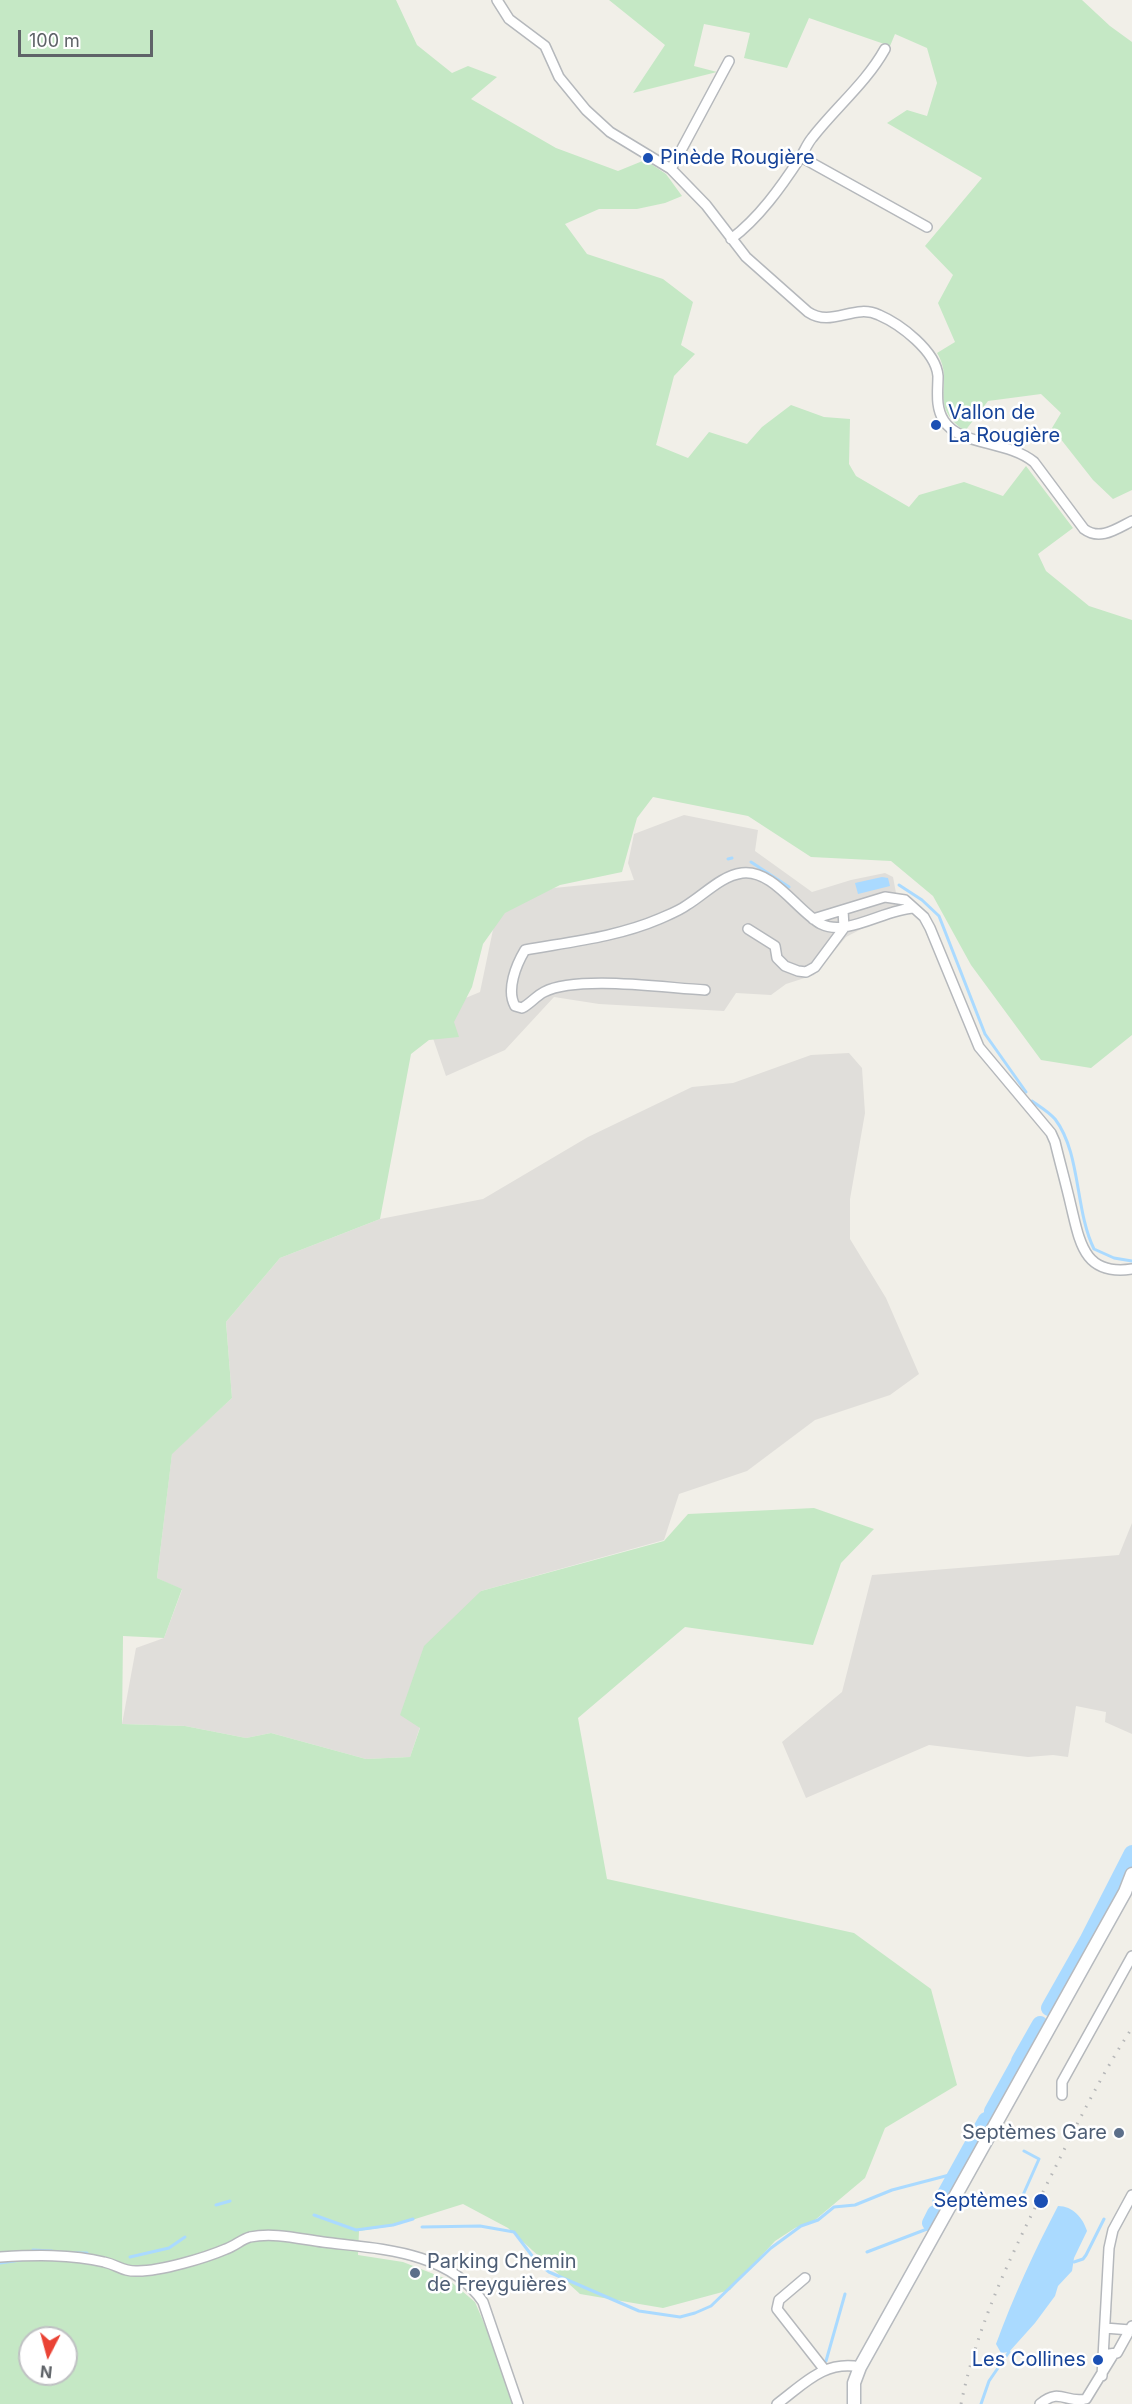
<!DOCTYPE html>
<html>
<head>
<meta charset="utf-8">
<style>
  body { margin:0 }
  #map { position:relative; width:1132px; height:2404px; overflow:hidden; background:#f1efe8; font-family:Inter,sans-serif }
  canvas { display:block }
  .north { position:absolute; left:18px; top:2326px; width:60px; height:60px; box-sizing:border-box; background:#fff; border:2px solid #bfc1c3; border-radius:50%; rotate:186deg; font-size:16px; font-weight:700; line-height:24px; text-align:center; color:#5f6368 }
  .north::after { content:''; display:block; margin:auto; width:21px; height:27px; background:#ea4335; clip-path:polygon(50% 0,100% 100%,50% 72%,0 100%) }
  .scale { position:absolute; left:18px; top:30px; width:135px; height:27px; box-sizing:border-box; border:3px solid #5f6368; border-top:0; padding-left:8px; font-size:18px; line-height:21px; white-space:nowrap; color:#5f6368; -webkit-text-stroke:4px #fff; paint-order:stroke }
</style>
</head>
<body>
<div id="map">
<canvas width="1132" height="2404"></canvas>
<div class="north">N</div>
<div class="scale">100 m</div>
</div>
<script>
const c = document.querySelector('canvas').getContext('2d');
c.lineJoin = 'round';
function fill(path, color) { c.fillStyle = color; c.fill(path, 'evenodd'); }
function trace(path, color, width, dash) { c.strokeStyle = color; c.lineWidth = width; c.lineCap = dash ? 'butt' : 'round'; c.setLineDash(dash || []); c.stroke(path); }
function drawText(font, color, halo, rows, align = 'center') {
  c.font = font + ' Inter,sans-serif'; c.lineWidth = 5; c.setLineDash([]); c.textBaseline = 'middle'; c.strokeStyle = halo; c.fillStyle = color; for (const [text, x, y, turn = 0] of rows) {
    c.save(); c.translate(x, y); c.rotate((+turn || 0) * Math.PI / 180); c.textAlign = isNaN(turn) ? turn : align; if (halo) c.strokeText(text, 0, 0); c.fillText(text, 0, 0); c.restore();
  }
}
fill(new Path2D(`
  M684,815L758,830L755,851L812,892L851,880L885,873L893,877L896,893L895,916L869,925L846,937L814,975L786,984L771,995L736,993L724,1011L599,1004L554,997L505,1050L446,1076L425,1015L480,992L494,925L512,904L554,888L634,880L628,863L634,834Z
  M849,1053L862,1068L865,1113L850,1199V1239L886,1298L919,1374L890,1395L815,1420L747,1471L679,1494L664,1540L481,1591L420,1727L410,1757L366,1759L271,1733L246,1738L185,1726L122,1724L136,1648L164,1638L182,1590L157,1578L172,1453L232,1398L226,1322L280,1258L380,1219L483,1199L588,1137L692,1087L733,1083L811,1055Z
  M1132,1523V1734L1105,1722L1106,1712L1076,1706L1068,1757L1053,1755L1028,1757L929,1745L806,1798L782,1742L842,1692L872,1575L1119,1555Z`), '#e0deda');
fill(new Path2D(`
  M0,0H396L417,45L452,73L468,66L497,77L471,99L556,148L618,171L645,160L666,174L682,196L665,203L637,209H599L565,224L587,254L663,279L693,302L681,345L695,354L674,376L656,445L688,458L709,432L747,444L762,427L791,405L824,417L850,419L849,464L856,476L909,507L919,495L964,482L1003,496L1026,466L1073,528L1038,554L1046,571L1089,606L1132,620V1035L1091,1068L1041,1060L971,965L933,896L891,861L811,857L748,816L653,797L637,818L622,872L560,885L505,913L483,944L472,987L454,1022L459,1037L429,1040L411,1054L380,1219L280,1258L226,1322L232,1398L172,1454L157,1578L182,1589L164,1638L123,1636L122,1724L185,1726L246,1738L271,1733L366,1759L410,1757L420,1728L400,1715L424,1646L481,1591L664,1541L688,1514L814,1508L874,1529L841,1563L813,1645L685,1627L578,1718L607,1879L854,1933L931,1989L957,2085L885,2128L865,2178L815,2220L795,2228L775,2241L730,2290L663,2308L580,2294L508,2228L463,2204L393,2226L359,2231L358,2255L403,2262L449,2280L475,2302L501,2363L514,2404H0ZM30,2338H66V2374H30Z
  M609,0H1082L1110,26L1132,42V490L1113,499L1093,480L1052,428L1061,413L1041,394L988,401L965,431C926,404 956,384 937,353L955,342L938,303L953,275L925,246L982,178L887,123L907,110L927,116L937,83L927,48L895,34L890,46L809,18L787,68L744,58L750,33L704,24L694,66L717,72L633,93L665,45Z`), '#c5e8c5');
fill(new Path2D(`
  M882,877L888,878L890,886L858,894L855,883Z
  M1058,2206C1073,2206 1083,2218 1087,2231L1074,2258L1072,2271L1058,2286L1055,2296L1035,2323L1009,2352L1001,2353L996,2344C1014,2295 1034,2252 1058,2206Z`), '#aadaff');
trace(new Path2D(`
  M728,859L732,858
  M751,862L789,887
  M899,885L922,900L939,916L985,1034L1026,1092
  M1032,1101C1039,1106 1049,1112 1055,1119C1081,1153 1075,1211 1094,1249L1114,1258L1132,1261
  M1023,2195L1039,2159L1024,2151
  M216,2205L230,2201
  M314,2215L356,2230L393,2225L413,2219
  M422,2227L480,2226L514,2232L536,2261L549,2272L639,2311L680,2317L695,2313L711,2306L771,2248L801,2226L818,2220L834,2207L855,2205L892,2190L957,2173
  M33,2250L52,2251
  M867,2252L927,2229
  M73,2253H87
  M130,2257L169,2248L185,2237
  M1074,2262L1083,2259L1086,2255L1104,2219
  M0,2263L21,2260
  M826,2361L845,2294
  M981,2404L989,2381L1009,2352`), '#aadaff', 3);
trace(new Path2D(`
  M1049,2008L1088,1939L1132,1853
  M1019,2061L1040,2024
  M992,2111L1018,2064
  M940,2203L986,2120
  M930,2223L935,2213`), '#aadaff', 16);
const street = new Path2D(`
  M497,0L509,19L545,46L559,77L586,110L610,132L671,169L706,205L746,257L808,312C832,328 854,303 879,315C900,324 936,351 938,376C938,391 935,407 944,421C960,446 1007,440 1034,462L1084,529C1100,541 1116,529 1132,521
  M801,157L927,227
  M671,169L729,61
  M731,239C759,218 781,187 800,158C804,152 807,144 812,138C836,107 866,83 885,49
  M813,919L885,897L905,900L914,908L924,917L930,928L979,1047L1051,1133L1055,1142C1060,1163 1066,1184 1071,1206C1080,1243 1084,1276 1132,1269
  M748,929L775,946L777,958L785,966L798,971L806,972L815,967L844,928L843,910
  M705,990C665,988 578,975 544,992C536,996 530,1004 522,1008L515,1006C506,990 516,965 525,950C569,942 617,937 659,919C668,915 679,911 687,905C705,894 721,876 742,873C773,869 797,911 821,924C847,937 885,909 914,908
  M1062,2095V2082L1132,1956
  M0,2257C34,2255 71,2254 104,2262C118,2265 123,2272 138,2271C161,2271 205,2258 226,2249C235,2246 242,2239 250,2237C274,2232 300,2239 323,2242C378,2249 448,2250 483,2302L518,2404
  M805,2278L779,2300L777,2309L824,2369
  M1105,2328L1130,2330
  M1109,2354L1117,2353L1132,2326
  M1102,2376L1109,2248L1113,2230L1132,2195
  M777,2404C804,2384 824,2360 860,2367
  M1040,2404C1060,2387 1066,2404 1086,2399L1113,2355`);
const secondary = new Path2D(`
  M854,2404V2383L860,2367L1125,1892L1132,1874`);
trace(street, '#b5b8bc', 12);
trace(secondary, '#b6babf', 15);
trace(street, '#fff', 9);
trace(secondary, '#fff', 12);
trace(new Path2D(`
  M961,2404C978,2321 1013,2251 1051,2176C1076,2126 1101,2075 1132,2028`), '#b6b7b8', 3, [1.5, 8]);
for (const [x, y, r, color] of [
  [648,158,6,"#1a4fb4"],
  [936,425,6,"#1a4fb4"],
  [1119,2133,6,"#5c6f8a"],
  [1041,2201,8,"#1a4fb4"],
  [415,2273,6,"#5c6f8a"],
  [1098,2360,6,"#1a4fb4"]
]) { const dot = new Path2D(); dot.arc(x, y, r, 0, 2 * Math.PI); c.fillStyle = color; c.fill(dot); trace(dot, '#fff', 2); }
drawText('20px', '#164399', '#fff', [
  ["Pinède Rougière",660,158],
  ["Vallon de",948,413],
  ["La Rougière",948,436],
  ["Septèmes",1028,2201,"right"],
  ["Les Collines",1086,2360,"right"]
], 'left');
drawText('20px', '#4e5e75', '#fff', [
  ["Septèmes Gare",1107,2133],
  ["Parking Chemin",427,2262,"left"],
  ["de Freyguières",427,2285,"left"]
], 'right');
</script>
</body>
</html>
